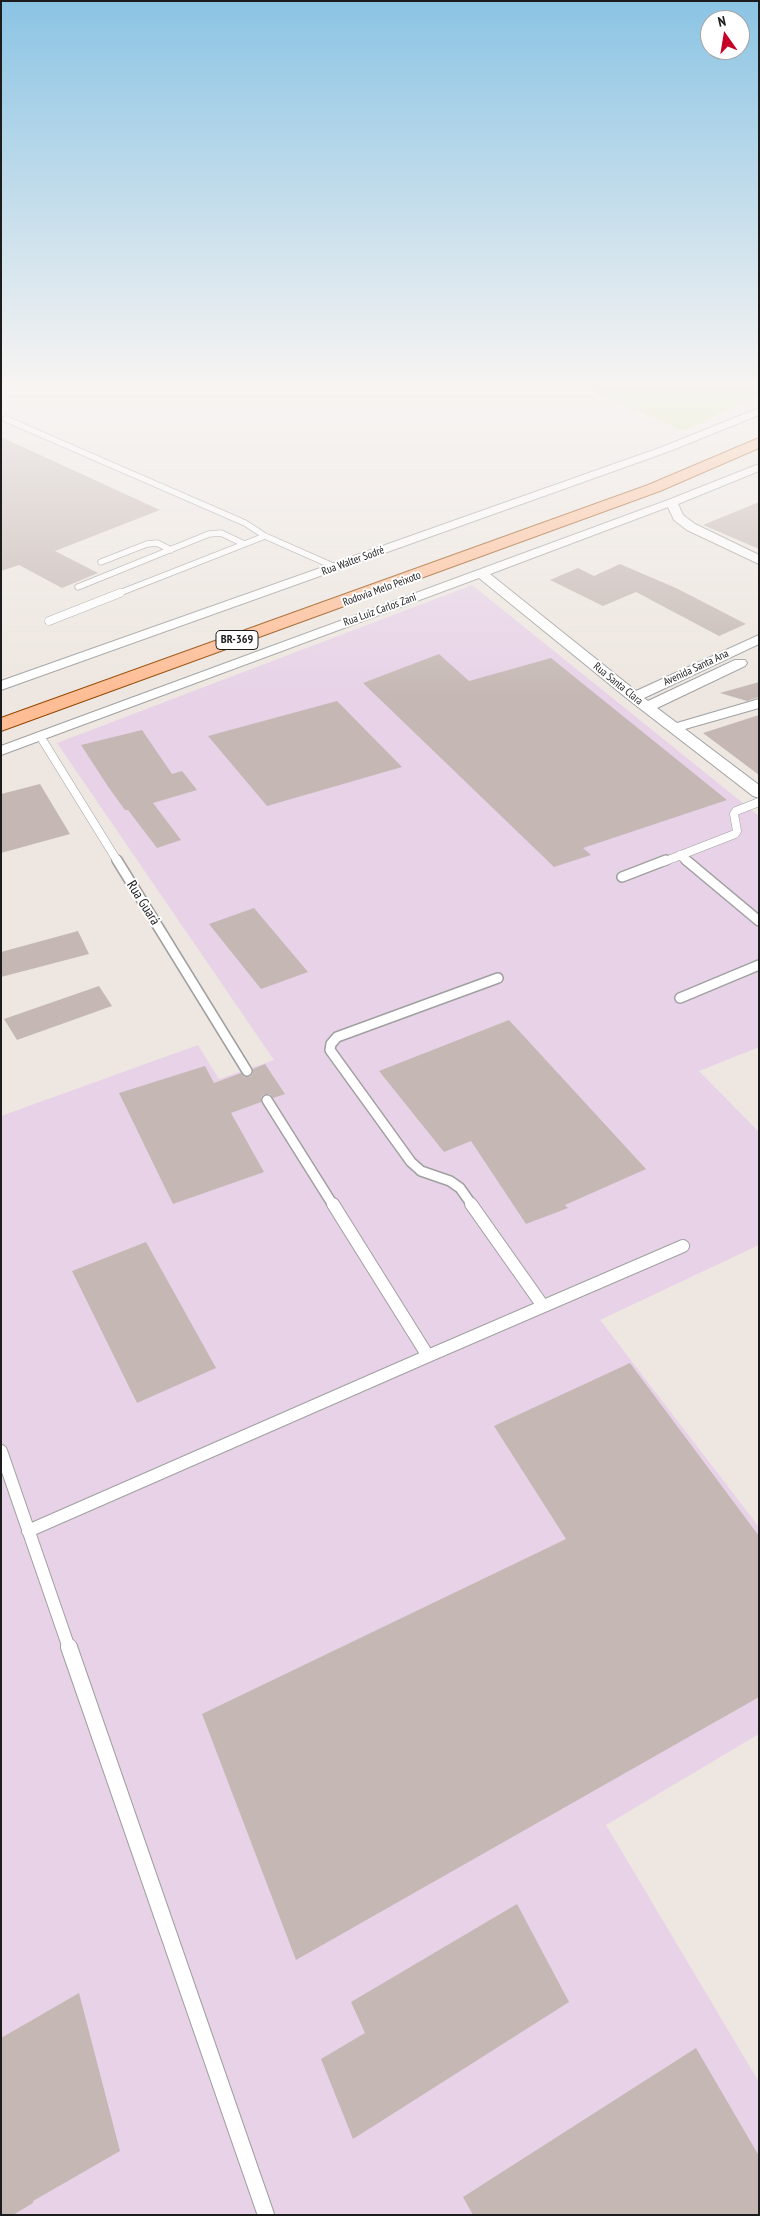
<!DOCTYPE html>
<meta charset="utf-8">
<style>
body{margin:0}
#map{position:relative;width:760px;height:2216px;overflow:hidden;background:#eee7e1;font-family:"PT Sans Narrow",sans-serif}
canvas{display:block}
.frame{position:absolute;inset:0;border:2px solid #1c1c1c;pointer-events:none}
.north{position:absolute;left:700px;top:10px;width:50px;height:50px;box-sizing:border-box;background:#fff;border:1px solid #a4a4a4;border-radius:50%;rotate:347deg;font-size:14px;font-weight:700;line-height:20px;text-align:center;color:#1c1c1c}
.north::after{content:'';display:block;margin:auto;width:18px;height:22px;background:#c70026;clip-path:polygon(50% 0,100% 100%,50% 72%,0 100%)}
</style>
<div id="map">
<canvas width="760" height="2216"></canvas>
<div class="frame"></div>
<div class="north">N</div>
</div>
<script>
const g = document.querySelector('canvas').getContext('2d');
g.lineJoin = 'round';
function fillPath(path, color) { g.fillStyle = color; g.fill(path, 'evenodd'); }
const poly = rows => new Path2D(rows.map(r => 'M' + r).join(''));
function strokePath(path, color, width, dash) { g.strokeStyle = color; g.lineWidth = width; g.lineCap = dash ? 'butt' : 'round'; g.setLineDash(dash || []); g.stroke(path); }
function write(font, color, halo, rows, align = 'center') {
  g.font = font + ' "PT Sans Narrow",sans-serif'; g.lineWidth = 4; g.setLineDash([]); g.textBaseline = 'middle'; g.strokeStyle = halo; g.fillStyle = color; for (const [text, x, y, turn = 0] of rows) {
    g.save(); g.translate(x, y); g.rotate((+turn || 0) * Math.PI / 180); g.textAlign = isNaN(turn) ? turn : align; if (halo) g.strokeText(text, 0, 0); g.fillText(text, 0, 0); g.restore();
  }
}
fillPath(poly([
 [472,585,759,816,759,1047,699,1071,759,1132,759,1245,600,1320,759,1527,759,1734,606,1825,759,2082,759,2215,1,2215,1,1116,198,1045,219,1079,274,1060,57,743]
]), '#e7d2e7');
fillPath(poly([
 [581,386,759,386,759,395,683,431]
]), '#d4eaa4');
fillPath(poly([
 [1,437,160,510,55,551,98,573,62,588,19,565,1,571],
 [759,502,759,549,703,525],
 [620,564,676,588,746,624,719,636,636,592,603,606,550,580,578,568,594,576],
 [439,654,469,681,551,658,727,800,583,848,591,855,554,867,363,683],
 [759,682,759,697,747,701,720,693],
 [337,701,402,767,267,806,208,736],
 [759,715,759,775,703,733],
 [142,730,172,774,182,771,197,790,153,803,181,840,157,848,128,810,125,810,109,788,81,745],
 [40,784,70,834,1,853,1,794],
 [254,908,308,972,261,989,209,924],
 [78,931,89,954,1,977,1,952],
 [99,986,112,1006,17,1040,4,1019],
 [509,1020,646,1169,565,1205,568,1208,526,1224,471,1141,444,1152,379,1071],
 [265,1064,285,1094,273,1098,270,1094,264,1094,261,1097,261,1102,231,1113,264,1172,173,1204,119,1093,205,1066,214,1083,241,1073,244,1077,250,1077,253,1074,253,1069],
 [146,1242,216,1368,137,1403,72,1271],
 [630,1363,759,1536,759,1697,296,1960,202,1714,566,1539,494,1426],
 [517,1904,569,2002,353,2139,321,2059,365,2033,351,2002],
 [79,1993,120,2151,33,2201,33,2203,13,2215,1,2215,1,2038],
 [696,2048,759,2156,759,2215,473,2215,463,2197]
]), '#c5b8b4');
const laneFar4 = poly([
 [6,419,245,523,265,536,335,567],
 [101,562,147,544,157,543,171,550],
 [78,587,209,534,221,533,244,544],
 [117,594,265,536]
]);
const laneFar3 = poly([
 [49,621,120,593],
 [40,736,118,862],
 [680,855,688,862],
 [663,862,735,834,737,831,734,814,736,811,759,802]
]);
const laneFar2 = poly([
 [117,860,247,1071],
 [686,860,759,921],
 [622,877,666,860],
 [680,998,759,965],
 [267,1100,333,1205],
 [472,1205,460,1188,450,1181,421,1171,411,1162,330,1050,331,1044,337,1037,498,978]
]);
const laneFar1 = poly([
 [471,1204,543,1306],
 [428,1356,683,1246],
 [1,1451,69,1648],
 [28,1531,428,1356,333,1204]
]);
const lane = poly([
 [69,1647,266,2215]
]);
const street = poly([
 [759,408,759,415,670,451,1,690,1,681,662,447,759,408],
 [759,464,759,471,678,504,683,515,695,524,759,555,759,564,687,530,674,520,668,507,490,574,636,691,759,635,759,644,644,698,648,701,735,660,745,660,747,663,745,666,657,708,677,723,759,699,759,708,685,729,759,785,759,798,753,796,629,700,479,578,1,755,1,746,668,500,759,464]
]);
const primary = poly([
 [759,438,759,448,660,491,1,731,1,718,648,485,759,438]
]);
strokePath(laneFar4, '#a0a0a0', 7);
strokePath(laneFar3, '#a0a0a0', 9);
strokePath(laneFar2, '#a0a0a0', 12);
strokePath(laneFar1, '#a0a0a0', 14);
strokePath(lane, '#a0a0a0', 18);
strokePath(street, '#a0a0a0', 2);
strokePath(primary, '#934700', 2);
strokePath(laneFar4, '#fff', 5.5);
strokePath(laneFar3, '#fff', 8);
strokePath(laneFar2, '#fff', 9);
strokePath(laneFar1, '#fff', 12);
strokePath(lane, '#fff', 16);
fillPath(street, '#fff');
fillPath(primary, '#febd95');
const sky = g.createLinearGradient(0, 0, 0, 696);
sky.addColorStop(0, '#8bc4e4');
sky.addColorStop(0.55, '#f7f4f2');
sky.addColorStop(1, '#f7f4f200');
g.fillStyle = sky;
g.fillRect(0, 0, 760, 696);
write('11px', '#1c1c1c', '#fff', [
 ["Rua Walter Sodré",353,561,-20],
 ["Rodovia Melo Peixoto",382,589,-20],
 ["Rua Luiz Carlos Zani",380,610,-20],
 ["Avenida Santa Ana",696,668,-25],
 ["Rua Santa Clara",618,684,39]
]);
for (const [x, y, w] of [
 [237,640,42]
]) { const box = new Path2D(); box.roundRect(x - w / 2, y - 9.5, w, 19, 4); g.fillStyle = '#fff'; g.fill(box); strokePath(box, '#1c1c1c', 1); }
write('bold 12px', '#1c1c1c', null, [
 ["BR-369",237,640]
]);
write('14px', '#1c1c1c', '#fff', [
 ["Rua Guará",143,903,58]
]);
</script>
